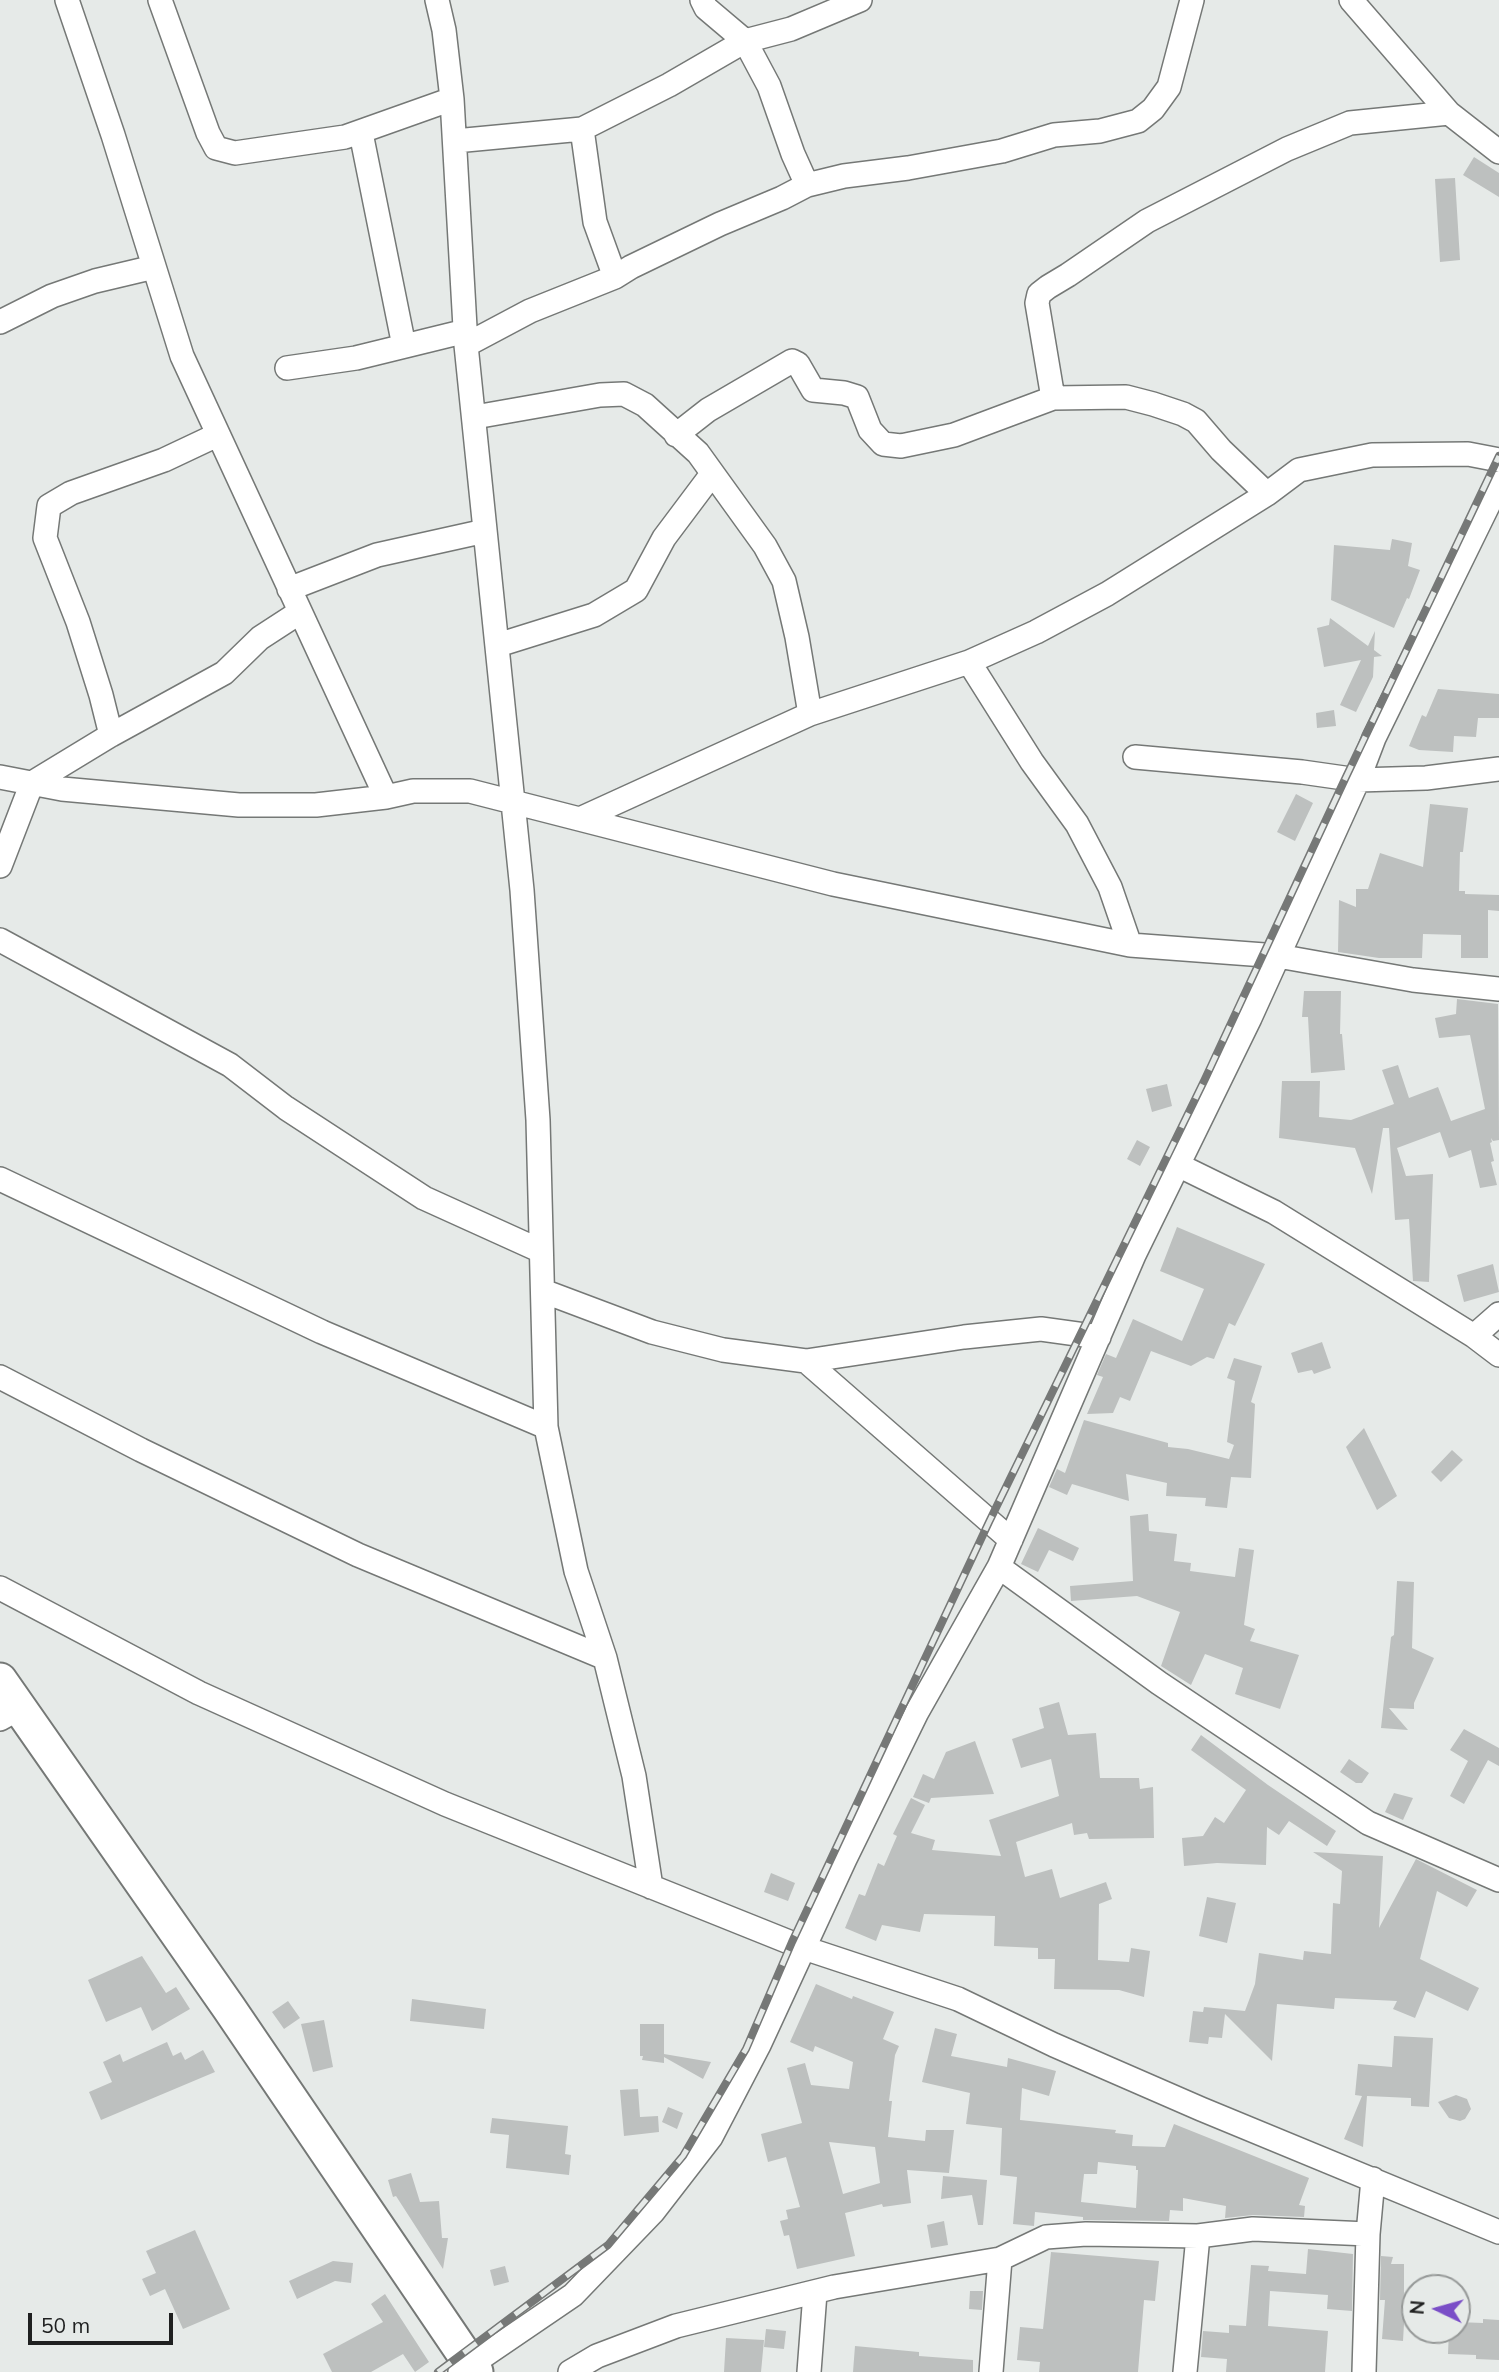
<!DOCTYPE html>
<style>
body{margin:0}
#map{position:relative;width:1499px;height:2372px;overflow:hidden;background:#e6eae8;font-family:Mulish,sans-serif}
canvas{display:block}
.north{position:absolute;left:1401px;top:2274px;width:70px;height:70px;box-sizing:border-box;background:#e6eae8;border:2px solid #969998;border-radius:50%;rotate:275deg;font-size:19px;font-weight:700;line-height:28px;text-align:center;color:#1f2020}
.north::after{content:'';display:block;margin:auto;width:24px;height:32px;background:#7a4ec7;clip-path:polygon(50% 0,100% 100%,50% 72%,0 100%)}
.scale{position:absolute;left:28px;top:2313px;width:145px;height:32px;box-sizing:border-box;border:4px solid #1f2020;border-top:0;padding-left:9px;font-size:21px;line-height:24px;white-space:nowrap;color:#1f2020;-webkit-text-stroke:5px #e6eae8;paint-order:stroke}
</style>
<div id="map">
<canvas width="1499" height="2372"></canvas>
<div class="north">N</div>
<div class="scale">50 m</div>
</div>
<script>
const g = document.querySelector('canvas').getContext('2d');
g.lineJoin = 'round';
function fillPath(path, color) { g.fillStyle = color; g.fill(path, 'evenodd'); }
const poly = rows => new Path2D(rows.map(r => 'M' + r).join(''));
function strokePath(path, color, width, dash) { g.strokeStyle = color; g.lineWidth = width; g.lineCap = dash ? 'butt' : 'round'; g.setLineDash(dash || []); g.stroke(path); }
fillPath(poly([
 [1474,157,1499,173,1499,197,1463,175],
 [1455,178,1460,260,1440,262,1435,179],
 [1392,539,1412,543,1408,566,1420,570,1409,599,1407,598,1394,628,1331,600,1334,545,1390,550],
 [1330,618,1368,646,1375,631,1374,650,1382,656,1374,657,1373,677,1356,712,1340,705,1361,660,1324,667,1317,628,1329,625],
 [1438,689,1499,694,1499,718,1478,718,1476,737,1454,736,1453,752,1419,750,1409,746,1422,715,1426,717],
 [1334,710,1336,726,1317,728,1316,713],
 [1296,794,1313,803,1295,841,1277,832],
 [1430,804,1468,808,1463,852,1460,852,1459,891,1465,891,1465,894,1499,895,1499,911,1488,910,1488,958,1461,958,1461,935,1423,934,1422,958,1379,958,1338,952,1339,900,1356,907,1356,889,1368,889,1380,853,1423,867],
 [1304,991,1341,991,1340,1034,1342,1034,1345,1070,1311,1073,1308,1017,1302,1017],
 [1457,999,1498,1004,1499,1140,1493,1141,1491,1138,1492,1142,1490,1143,1494,1161,1491,1162,1497,1185,1480,1188,1471,1150,1449,1158,1440,1132,1397,1148,1406,1176,1433,1174,1429,1282,1413,1281,1409,1219,1395,1220,1389,1128,1383,1128,1372,1194,1355,1148,1279,1138,1282,1081,1320,1081,1319,1117,1351,1120,1394,1104,1382,1070,1398,1065,1409,1098,1438,1087,1451,1121,1485,1109,1470,1035,1439,1038,1435,1018,1456,1014],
 [1167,1084,1172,1106,1152,1112,1146,1089],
 [1137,1140,1150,1147,1140,1166,1127,1159],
 [1177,1227,1265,1264,1235,1326,1229,1323,1214,1359,1207,1357,1191,1366,1151,1351,1130,1401,1120,1397,1113,1413,1087,1414,1103,1377,1097,1375,1106,1354,1116,1358,1133,1319,1182,1341,1204,1289,1160,1271],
 [1493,1264,1499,1292,1464,1302,1457,1275],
 [1322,1342,1331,1368,1314,1374,1312,1370,1298,1373,1291,1353],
 [1234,1358,1262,1366,1251,1402,1255,1404,1251,1478,1231,1477,1227,1508,1205,1506,1206,1498,1166,1496,1167,1483,1126,1474,1129,1501,1072,1484,1067,1495,1049,1487,1057,1469,1065,1473,1084,1420,1168,1443,1168,1447,1188,1449,1229,1459,1234,1445,1227,1442,1235,1381,1227,1378],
 [1364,1428,1397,1496,1377,1510,1346,1447],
 [1452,1450,1463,1460,1441,1482,1431,1472],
 [1148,1514,1149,1531,1177,1534,1174,1561,1191,1563,1190,1571,1235,1577,1239,1548,1254,1550,1244,1625,1255,1629,1250,1641,1299,1655,1280,1709,1235,1694,1243,1668,1205,1654,1191,1685,1161,1666,1180,1612,1137,1596,1071,1601,1070,1586,1133,1581,1130,1516],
 [1038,1528,1079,1548,1073,1561,1049,1550,1038,1572,1021,1564],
 [1397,1581,1414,1582,1412,1648,1434,1658,1414,1703,1414,1709,1389,1708,1408,1730,1381,1728,1391,1637,1394,1635],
 [1059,1702,1068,1735,1096,1733,1100,1778,1139,1778,1140,1789,1153,1787,1154,1838,1089,1839,1087,1833,1074,1835,1072,1823,1016,1842,1025,1877,1052,1869,1060,1898,1106,1882,1112,1899,1099,1904,1098,1960,1129,1962,1131,1948,1150,1951,1144,1997,1119,1990,1054,1989,1055,1959,1038,1959,1038,1948,994,1946,995,1916,924,1914,920,1932,882,1925,876,1941,845,1928,859,1894,865,1896,878,1863,884,1866,897,1836,893,1834,911,1798,925,1805,911,1833,935,1840,932,1850,1001,1856,989,1820,1059,1796,1051,1759,1021,1768,1012,1739,1044,1728,1039,1708],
 [1464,1729,1499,1748,1499,1766,1488,1760,1464,1804,1450,1796,1468,1761,1450,1750],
 [1201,1735,1268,1785,1336,1831,1327,1846,1289,1821,1279,1835,1267,1827,1266,1865,1217,1863,1184,1866,1182,1838,1203,1836,1215,1817,1224,1823,1246,1790,1191,1750],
 [975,1741,994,1794,931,1798,929,1803,913,1797,923,1774,934,1779,946,1752],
 [1349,1759,1369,1773,1362,1783,1356,1783,1340,1772],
 [1394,1793,1413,1798,1403,1820,1385,1812],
 [1313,1852,1383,1856,1379,1928,1416,1859,1477,1890,1467,1907,1437,1891,1420,1959,1479,1988,1468,2011,1426,1991,1415,2018,1393,2009,1397,2001,1335,1998,1334,2009,1277,2004,1272,2061,1225,2014,1222,2038,1209,2037,1208,2044,1189,2042,1193,2011,1203,2012,1204,2007,1245,2011,1255,1984,1259,1953,1303,1960,1304,1951,1331,1954,1333,1903,1340,1904,1342,1871],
 [771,1873,795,1883,788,1901,764,1892],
 [1207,1897,1236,1903,1227,1943,1199,1936],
 [142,1956,166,1993,176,1987,190,2009,152,2031,141,2007,106,2022,88,1980],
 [816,1984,852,1999,853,1996,894,2012,883,2039,899,2046,895,2055,889,2101,892,2101,888,2137,925,2141,926,2130,954,2130,949,2173,907,2170,911,2203,883,2207,882,2204,845,2213,855,2256,797,2269,789,2235,784,2236,780,2221,788,2219,786,2210,800,2207,786,2157,768,2162,761,2134,802,2123,787,2068,805,2063,811,2085,849,2089,853,2062,815,2046,813,2052,790,2042],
 [829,2142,875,2147,880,2183,843,2194],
 [412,1999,486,2009,484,2029,410,2021],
 [288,2001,300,2018,284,2029,272,2012],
 [324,2020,333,2067,313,2072,301,2024],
 [640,2024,664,2024,664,2054,711,2062,703,2079,664,2057,664,2063,642,2060,643,2056,640,2056],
 [935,2028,957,2034,951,2056,1007,2067,1008,2058,1056,2071,1049,2096,1022,2088,1020,2120,1116,2130,1115,2133,1133,2135,1132,2146,1165,2147,1174,2124,1309,2178,1299,2205,1305,2206,1304,2217,1253,2215,1225,2218,1226,2206,1183,2198,1183,2211,1170,2210,1169,2221,1083,2220,1083,2217,1035,2212,1034,2226,1013,2224,1017,2177,1000,2175,1002,2128,966,2124,970,2093,922,2082],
 [1098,2162,1136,2166,1136,2170,1138,2170,1136,2208,1081,2202,1084,2174,1097,2174],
 [1394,2036,1433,2038,1429,2107,1411,2106,1411,2098,1367,2096,1363,2147,1344,2139,1362,2096,1355,2095,1358,2064,1392,2067],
 [167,2042,173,2056,181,2052,185,2060,203,2050,215,2072,101,2120,89,2092,112,2082,103,2062,120,2054,123,2062],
 [638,2089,640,2117,658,2116,659,2132,624,2136,620,2090],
 [1456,2095,1467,2099,1471,2109,1465,2119,1460,2121,1449,2118,1438,2102],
 [668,2107,683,2113,677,2129,662,2122],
 [492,2118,568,2126,565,2154,571,2155,569,2175,506,2168,509,2135,490,2133],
 [411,2173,420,2202,439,2201,442,2238,448,2238,443,2269,396,2196,393,2197,388,2180],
 [943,2176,987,2180,983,2225,978,2225,972,2195,941,2199],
 [944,2221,948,2245,931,2248,927,2225],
 [195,2230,230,2309,183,2329,165,2289,150,2296,142,2279,156,2273,146,2251],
 [1308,2249,1353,2254,1352,2311,1327,2309,1328,2295,1270,2291,1268,2326,1328,2331,1325,2372,1226,2372,1227,2359,1201,2357,1203,2331,1229,2333,1229,2325,1246,2326,1251,2265,1269,2266,1268,2271,1306,2274],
 [1051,2252,1159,2261,1155,2301,1144,2300,1138,2372,1039,2372,1040,2362,1017,2360,1020,2327,1043,2329],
 [1381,2256,1393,2257,1391,2264,1404,2264,1404,2307,1405,2307,1403,2341,1382,2339,1385,2300,1380,2300],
 [333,2261,353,2263,351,2283,335,2281,297,2299,289,2281],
 [505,2266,509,2282,494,2286,490,2270],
 [970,2291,983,2291,982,2310,969,2309],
 [385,2294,429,2362,415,2372,403,2354,371,2372,332,2372,323,2354,383,2322,371,2304],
 [1483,2319,1499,2320,1499,2360,1476,2359,1476,2355,1448,2354,1449,2330,1457,2330,1457,2322,1483,2323],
 [766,2329,786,2331,784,2349,764,2347],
 [726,2338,764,2340,761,2372,724,2372],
 [855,2346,919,2352,919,2356,973,2360,973,2372,853,2372]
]), '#bdc0bf');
const street = poly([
 [67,0,113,135,182,356,386,797],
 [160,0,208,133,216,148,235,153,345,137,452,99],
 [437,0,444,30,452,99,466,345,522,890,538,1120,546,1427,576,1571,605,1658,634,1776,651,1887],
 [702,0,706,8,745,41,769,86,793,154,807,185],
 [1351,0,1449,113,1499,152],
 [582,129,595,222,615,277],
 [361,133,404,346],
 [455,141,582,129,669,85,745,41,791,29,860,0],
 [0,322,52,296,95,281,154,267],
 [466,345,530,311,615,277,631,267,720,224,782,198,807,185,844,176,908,168,1002,151,1054,135,1100,131,1138,121,1153,109,1169,87,1192,0],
 [287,368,356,358,466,331],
 [1053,398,1037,303,1039,294,1048,287,1068,275,1147,221,1287,149,1350,123,1449,113],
 [475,417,600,395,624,394,645,405,698,453,765,546,784,581,797,637,810,714],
 [676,435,708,410,792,361,798,364,813,390,844,393,857,397,870,430,883,444,901,446,954,435,1053,398,1126,397,1153,404,1183,414,1196,421,1221,450,1267,494],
 [289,589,377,555,485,531],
 [498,645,594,615,636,590,664,538,712,474],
 [969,662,1032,762,1077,824,1110,887,1130,945],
 [111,735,101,695,78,622,45,538,49,506,71,493,164,460,217,435],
 [1135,757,1302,772,1358,780,1426,778,1499,769],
 [0,777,62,789,239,805,316,805,386,797,413,791,470,791,833,884,1130,945,1278,956,1413,980,1499,989],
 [582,818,810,714,969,662,1036,632,1107,594,1267,494,1299,470,1372,455,1468,454,1499,460],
 [0,866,32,783,111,735,224,673,260,638,300,612],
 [0,940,230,1065,286,1108,424,1198,541,1251],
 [1178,1165,1274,1212,1474,1336,1499,1314],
 [0,1179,322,1332,546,1427],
 [543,1291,652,1332,723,1350,806,1361,964,1337,1041,1329,1099,1337],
 [1474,1336,1499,1355],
 [806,1361,1011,1540],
 [0,1377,141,1450,358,1555,605,1658],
 [999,1567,1159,1683,1368,1823,1499,1880],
 [0,1588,199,1693,445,1804,804,1948,958,1999,1054,2045,1201,2109,1499,2232],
 [0,1719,20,1708],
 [460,2372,573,2295,653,2212,711,2137,759,2045,845,1859,917,1712,999,1567,1134,1255,1250,1018,1358,780,1374,738,1499,483],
 [570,2372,597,2356,676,2326,834,2287,1000,2259,1046,2237,1086,2234,1198,2236,1253,2229,1368,2234],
 [809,2372,815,2293],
 [991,2372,1000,2259],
 [1185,2372,1198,2236],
 [1364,2372,1368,2234,1373,2179]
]);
const secondary = poly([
 [0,1680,229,2008,476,2372]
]);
strokePath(street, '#757876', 26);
strokePath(secondary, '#757876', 37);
strokePath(street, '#fff', 23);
strokePath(secondary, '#fff', 33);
const rail = poly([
 [438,2372,608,2245,683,2156,746,2049,792,1942,989,1522,1205,1079,1345,779,1499,456]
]);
strokePath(rail, '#767877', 8);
strokePath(rail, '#e6eae8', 5, [16]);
</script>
